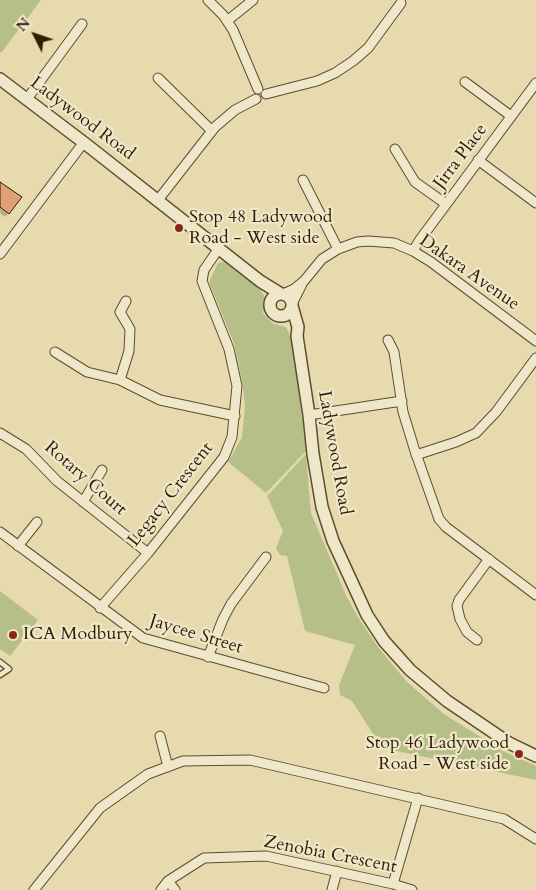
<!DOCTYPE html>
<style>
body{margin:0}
#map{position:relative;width:536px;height:890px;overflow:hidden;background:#e6daae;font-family:Cardo,serif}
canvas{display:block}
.north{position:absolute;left:10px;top:10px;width:50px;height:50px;-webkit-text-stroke:4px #efe7ca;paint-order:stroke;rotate:311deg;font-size:14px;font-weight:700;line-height:20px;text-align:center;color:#301d03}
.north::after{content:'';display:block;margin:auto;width:18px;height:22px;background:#301d03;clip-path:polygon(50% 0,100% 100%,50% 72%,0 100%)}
</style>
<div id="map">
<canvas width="536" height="890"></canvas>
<div class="north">N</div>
</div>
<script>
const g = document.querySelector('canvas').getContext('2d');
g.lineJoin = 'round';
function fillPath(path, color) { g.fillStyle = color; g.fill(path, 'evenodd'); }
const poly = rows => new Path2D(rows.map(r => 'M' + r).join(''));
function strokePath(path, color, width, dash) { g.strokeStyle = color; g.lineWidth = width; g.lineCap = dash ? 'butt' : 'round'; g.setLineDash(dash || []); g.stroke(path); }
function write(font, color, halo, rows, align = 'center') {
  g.font = font + ' Cardo,serif'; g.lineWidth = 4.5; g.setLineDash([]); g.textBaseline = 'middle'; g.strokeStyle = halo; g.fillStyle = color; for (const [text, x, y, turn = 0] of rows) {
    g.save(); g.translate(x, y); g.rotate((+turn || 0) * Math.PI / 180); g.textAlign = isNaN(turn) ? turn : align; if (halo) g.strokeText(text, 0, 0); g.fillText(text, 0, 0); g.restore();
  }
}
fillPath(poly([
 [0,0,41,0,1,53,0,52],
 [225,261,258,286,266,299,263,313,272,323,286,327,293,342,306,451,266,493,228,462,242,437,245,406,242,380,234,343,209,282,218,263],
 [306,454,311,513,346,595,359,619,378,647,407,682,444,714,503,751,536,766,536,780,382,748,352,701,340,695,339,685,355,645,305,631,287,556,280,555,276,548,283,531,267,496],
 [0,591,38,620,10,656,0,649]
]), '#b7bf89');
fillPath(poly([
 [0,185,21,198,5,217,0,213]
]), '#0003');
const building = poly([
 [0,182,22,197,9,214,0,207,0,182]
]);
fillPath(building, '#e0a073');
strokePath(building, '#301d03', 1);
const service = poly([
 [0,662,9,669,0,675]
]);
const minor = poly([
 [208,0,223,15,233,30,258,89],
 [227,21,253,0],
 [158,78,212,131],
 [465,82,511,116],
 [266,94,317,81,335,73,353,61,368,48,401,3],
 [27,99,82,24],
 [395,149,415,182,446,204],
 [478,160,536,203],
 [303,180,338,249],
 [158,200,215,127,235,110,256,99],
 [413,251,419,241,536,83],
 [0,254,84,142],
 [283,294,294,289,304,281,322,259,338,249,357,242,368,241,394,243,413,251,431,262,536,341],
 [292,304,302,284],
 [388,340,394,352,403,412,415,451,439,519,446,527,536,595],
 [55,352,87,372,120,380,160,400,235,416],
 [120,380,129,351,130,329,120,312,126,301],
 [309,415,402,401],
 [0,433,26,449,57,481,148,553],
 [416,455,456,442,476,433,496,412,536,358],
 [83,502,102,470],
 [0,532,143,638,324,688],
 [18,546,37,522],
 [100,608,148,553,224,457,232,437,237,386,229,349,202,281,204,270,219,248],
 [477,640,467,632,460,619,457,606,459,600,489,559],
 [208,657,223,619,231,604,266,557],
 [160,736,168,767],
 [168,881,175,890],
 [393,884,418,798],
 [34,890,100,808,148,774,183,761,250,760,504,819,536,839],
 [161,890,168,881,204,858,266,856,393,884,412,890],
 [332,890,337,871]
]);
const tertiary = poly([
 [0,79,87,145,260,281,281,294],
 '270 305a11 11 0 1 1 22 0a11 11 0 1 1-22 0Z',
 [292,306,298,327,297,336,309,415,313,454,322,507,333,541,367,615,384,641,410,670,447,701,509,743,536,756]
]);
strokePath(service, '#5e4c2e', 7);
strokePath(minor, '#5e4c2e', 11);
strokePath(tertiary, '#5e4c2e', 14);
strokePath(service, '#efe7ca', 4.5);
strokePath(minor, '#efe7ca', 9);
strokePath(tertiary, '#efe7ca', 11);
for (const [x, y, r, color] of [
 [179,228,5,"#8f2418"],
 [13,635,5,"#8f2418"],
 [519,754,5,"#8f2418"]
]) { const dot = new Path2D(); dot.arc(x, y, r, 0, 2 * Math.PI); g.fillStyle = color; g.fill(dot); strokePath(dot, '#efe7ca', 2); }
write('18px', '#301d03', '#efe7ca', [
 ["Ladywood Road",82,119,37],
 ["Jirra Place",461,157,-53],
 ["Dakara Avenue",469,273,35],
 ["Ladywood Road",334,453,80],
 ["Rotary Court",85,479,41],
 ["Legacy Crescent",171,495,-52],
 ["Jaycee Street",196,635,17],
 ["Zenobia Crescent",330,855,11]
]);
write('18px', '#301d03', '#efe7ca', [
 ["Stop 48 Ladywood",189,218],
 ["Road - West side",189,239],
 ["ICA Modbury",23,635],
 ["Stop 46 Ladywood",509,744,"right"],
 ["Road - West side",509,765,"right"]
], 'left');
</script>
